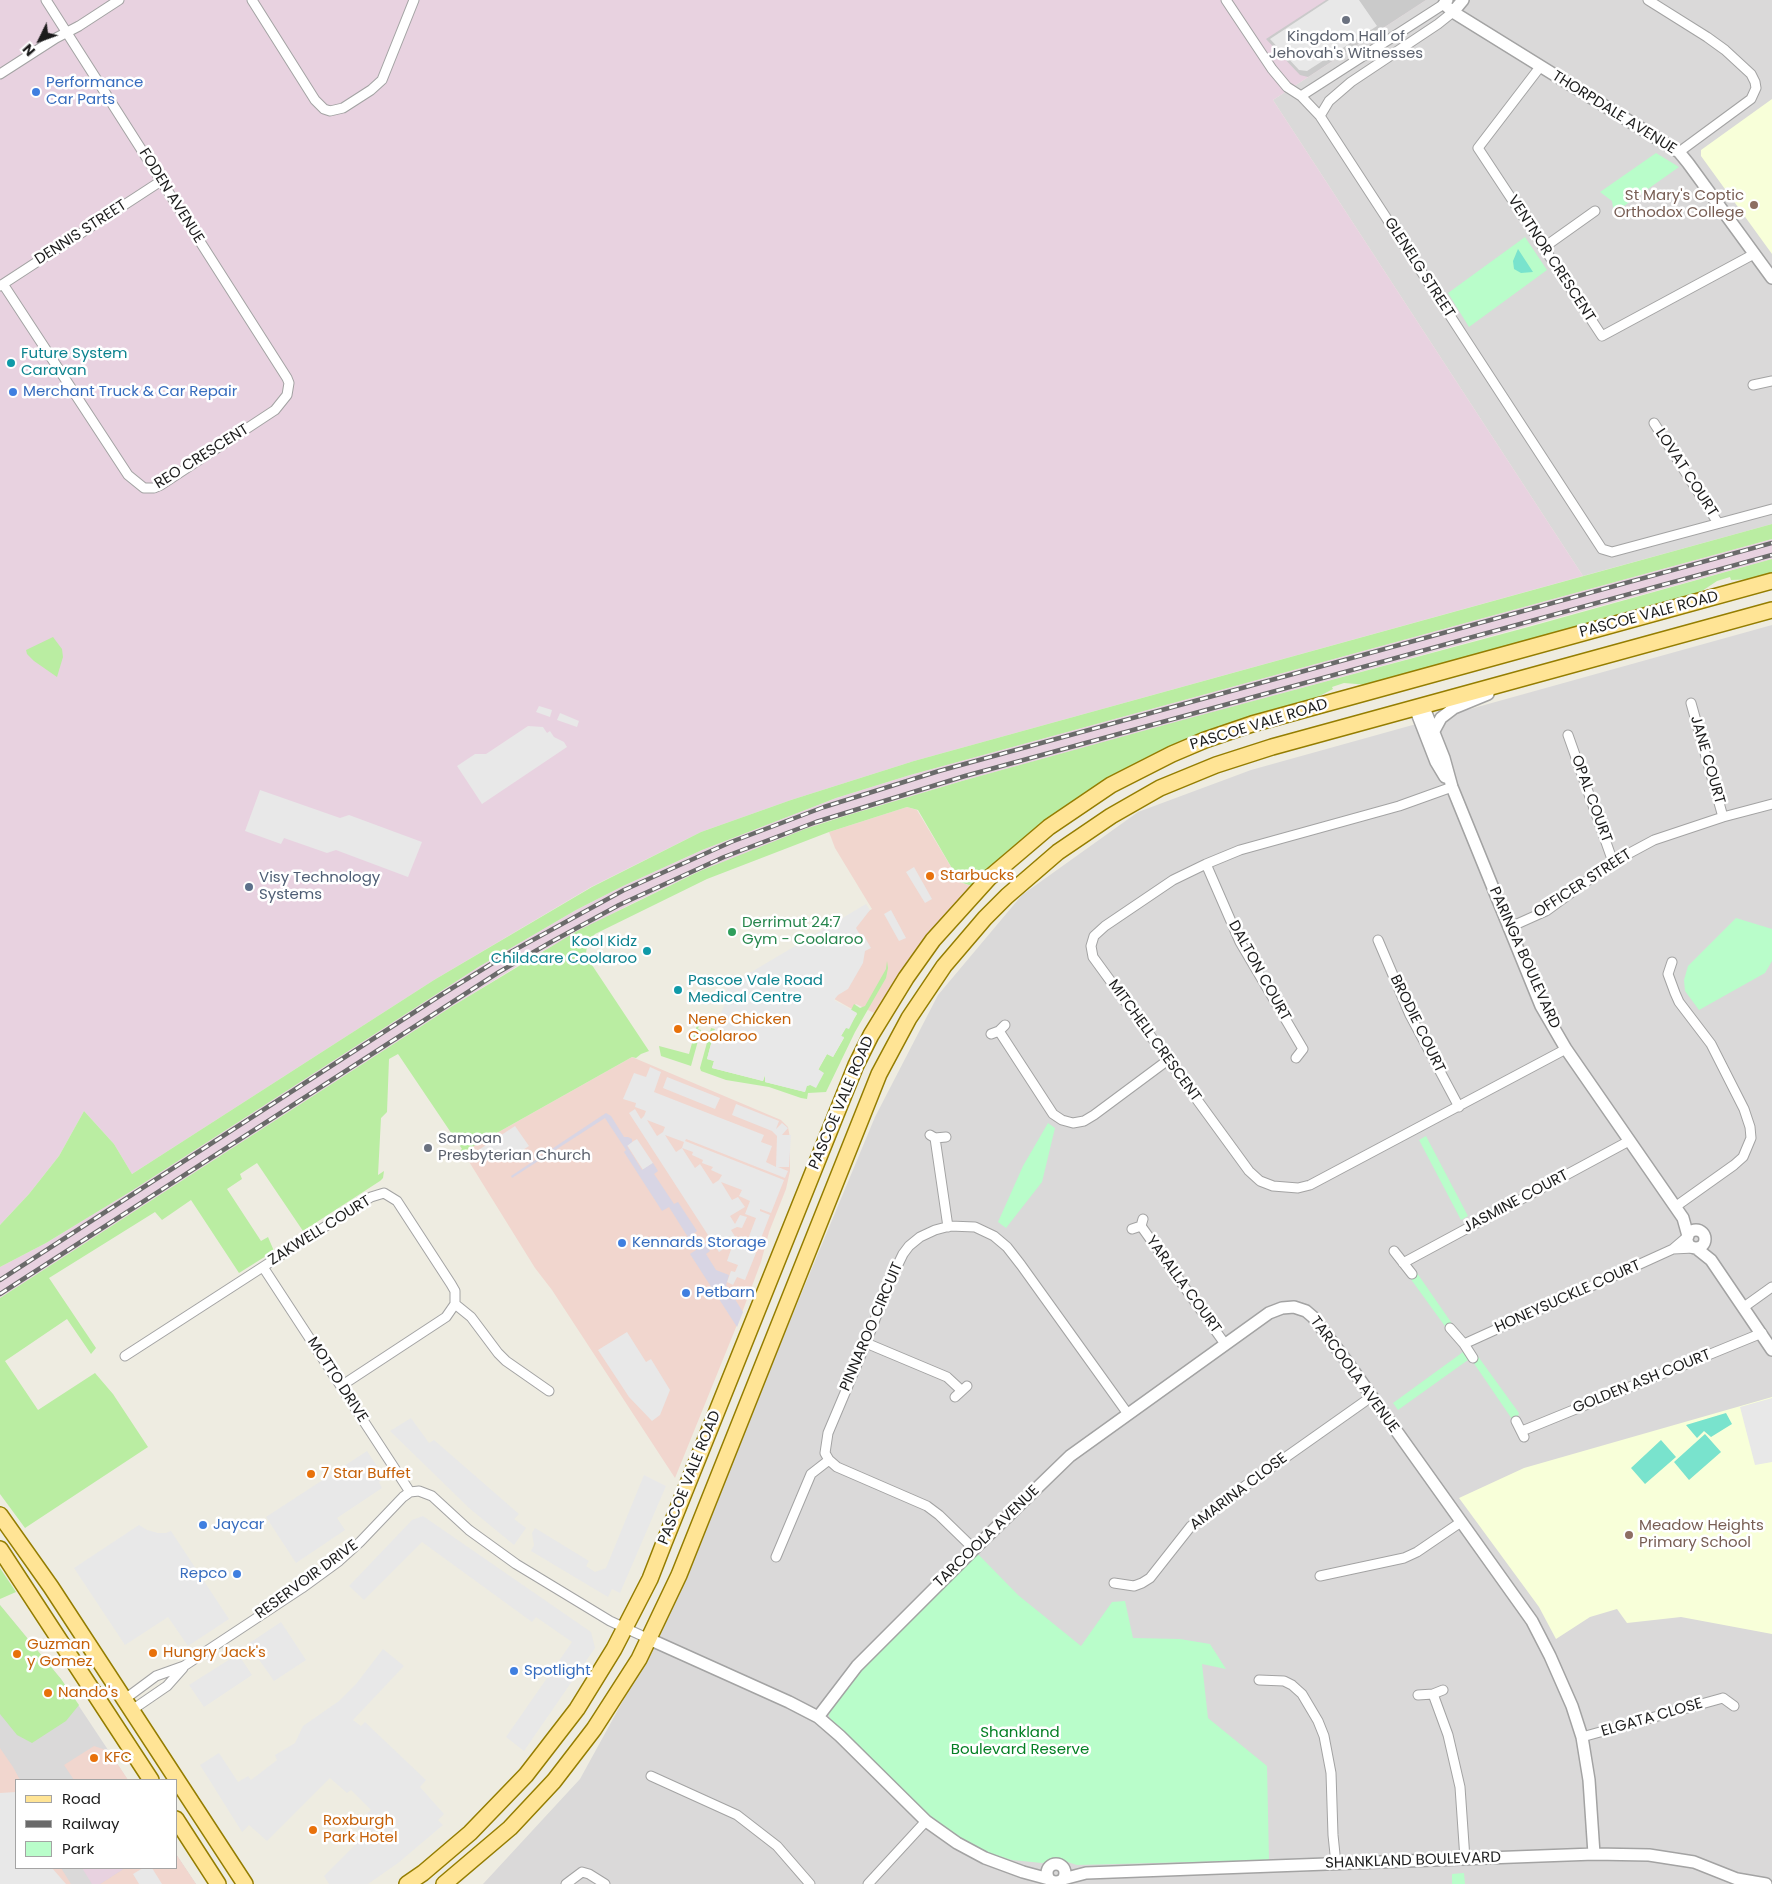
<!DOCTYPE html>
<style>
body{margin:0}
#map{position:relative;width:1772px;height:1884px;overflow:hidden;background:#eeece1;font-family:Poppins,sans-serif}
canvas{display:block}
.legend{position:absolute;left:15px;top:1779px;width:162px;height:90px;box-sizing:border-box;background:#fff;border:1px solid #a4a4a4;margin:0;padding:6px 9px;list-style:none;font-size:15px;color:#1c1c1c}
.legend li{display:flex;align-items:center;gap:10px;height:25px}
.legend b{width:25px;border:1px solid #a4a4a4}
.north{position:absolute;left:15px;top:15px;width:50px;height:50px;-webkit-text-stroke:4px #fff;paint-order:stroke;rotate:228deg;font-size:14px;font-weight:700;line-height:20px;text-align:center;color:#1c1c1c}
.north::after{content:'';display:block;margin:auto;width:18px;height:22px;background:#1c1c1c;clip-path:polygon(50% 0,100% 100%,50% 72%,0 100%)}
</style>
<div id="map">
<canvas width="1772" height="1884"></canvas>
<ul class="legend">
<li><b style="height:6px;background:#ffe495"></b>Road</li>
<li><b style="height:6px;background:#6a6a6a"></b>Railway</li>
<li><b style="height:14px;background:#b9fdca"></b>Park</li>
</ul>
<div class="north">N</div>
</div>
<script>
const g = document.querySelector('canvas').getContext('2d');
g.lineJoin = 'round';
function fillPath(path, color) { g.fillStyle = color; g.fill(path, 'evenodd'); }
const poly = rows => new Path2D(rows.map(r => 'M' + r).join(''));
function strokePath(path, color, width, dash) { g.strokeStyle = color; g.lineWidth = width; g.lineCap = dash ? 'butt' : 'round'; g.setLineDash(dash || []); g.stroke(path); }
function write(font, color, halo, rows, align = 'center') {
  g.font = font + ' Poppins,sans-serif'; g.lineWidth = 5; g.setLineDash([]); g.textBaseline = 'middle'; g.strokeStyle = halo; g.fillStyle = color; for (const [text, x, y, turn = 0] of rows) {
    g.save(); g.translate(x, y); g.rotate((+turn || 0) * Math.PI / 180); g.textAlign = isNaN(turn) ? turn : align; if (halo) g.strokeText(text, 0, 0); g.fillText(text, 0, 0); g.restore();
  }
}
fillPath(poly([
 [1426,0,1772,0,1772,524,1583,576,1273,100],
 [1772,625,1772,1884,483,1884,580,1779,659,1635,875,1117,938,995,1022,895,1138,812,1251,770],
 [0,1605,61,1679,128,1780,16,1780,16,1868,176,1868,176,1854,196,1884,0,1884]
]), '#dad9d9');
fillPath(poly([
 [907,807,917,810,960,882,979,889,882,1017,856,1004,852,1009,774,965,872,909,835,848,829,832],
 [632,1057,781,1120,788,1127,790,1138,790,1171,786,1189,769,1232,761,1262,743,1310,675,1478,552,1290,535,1268,463,1152],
 [94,1746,109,1751,128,1780,74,1780,64,1765],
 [0,1748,13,1767,20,1780,16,1780,16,1868,61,1868,71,1884,0,1884],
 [176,1854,196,1884,100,1884,125,1868,176,1868]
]), '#f1d6ce');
fillPath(poly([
 [0,0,1426,0,1273,100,1583,576,914,761,791,800,701,832,591,887,434,980,132,1174,114,1144,84,1111,59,1156,29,1194,0,1225],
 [1772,539,1772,559,962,781,825,822,700,871,629,905,537,954,451,1007,0,1298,0,1267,46,1243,133,1190,480,966,576,910,623,886,702,850,836,798,910,775],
 [82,1868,125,1868,100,1884,92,1884]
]), '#e8d2e0');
fillPath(poly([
 [1772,99,1772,254,1701,156,1701,150],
 [1772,1397,1772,1634,1681,1617,1627,1623,1617,1609,1590,1617,1556,1639,1539,1607,1459,1498,1524,1468]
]), '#f8ffd9');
fillPath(poly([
 [1326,0,1426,0,1308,77,1300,75,1266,39]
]), '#cacaca');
fillPath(poly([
 [1772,524,1772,539,910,775,836,798,702,850,623,886,576,910,480,966,133,1190,46,1243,0,1267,0,1225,29,1194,59,1156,84,1111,114,1144,132,1174,434,980,592,887,701,832,791,800,914,761],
 [1772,559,1772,574,1755,579,1731,580,1730,577,1717,581,1696,595,1369,685,1344,683,1332,687,1333,689,1310,701,1224,725,1181,741,1140,761,1098,784,1059,810,1006,852,972,886,960,882,918,810,907,807,829,832,707,879,595,934,590,940,587,946,586,953,588,959,649,1051,641,1054,636,1058,632,1057,463,1152,458,1152,462,1149,398,1054,389,1059,387,1112,381,1118,378,1175,384,1171,383,1178,380,1181,303,1231,257,1163,240,1174,242,1179,227,1189,261,1241,268,1237,274,1251,239,1273,191,1200,162,1220,155,1212,49,1278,96,1348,91,1354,67,1319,5,1361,38,1410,95,1373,113,1394,148,1447,25,1528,0,1494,0,1298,451,1007,577,931,700,871,805,829,845,816,962,781,1179,721,1532,626],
 [53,637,62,649,63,657,57,677,34,661,27,654,26,650],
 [887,961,888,968,886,978,855,1032,826,1092,808,1093,807,1099,801,1098,769,1087,726,1080,701,1071,700,1068,711,1028,715,1029,707,1059,714,1061,712,1068,763,1081,765,1075,766,1075,765,1082,805,1092,806,1086,810,1085,827,1054,833,1057,844,1038,841,1036,846,1027,848,1028,857,1014,851,1010,854,1004,860,1008,865,1006,886,969],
 [698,1021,700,1022,698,1029,701,1030,691,1066,661,1056,659,1046,689,1054],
 [0,1568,16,1592,0,1599],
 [0,1605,61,1679,79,1705,66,1721,32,1743,17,1735,0,1714]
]), '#baeda2');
fillPath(poly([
 [1656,153,1679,167,1614,213,1612,201,1600,192],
 [1525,237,1547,270,1469,327,1448,293],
 [1736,918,1772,929,1772,961,1765,973,1699,1010,1685,991,1684,980,1688,966],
 [1048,1123,1055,1128,1042,1182,1006,1228,998,1222,1023,1166],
 [1426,1136,1468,1216,1461,1220,1419,1140],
 [1417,1273,1453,1325,1450,1328,1447,1329,1410,1278],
 [1463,1352,1471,1354,1468,1360,1398,1410,1393,1403],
 [1477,1355,1519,1413,1516,1421,1514,1422,1471,1359],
 [977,1553,1018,1595,1081,1646,1112,1602,1125,1601,1133,1638,1180,1639,1210,1644,1226,1669,1202,1664,1208,1718,1267,1766,1269,1860,1077,1865,1058,1859,1042,1863,1012,1860,985,1852,960,1839,938,1823,832,1722,829,1716,829,1709,860,1669],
 [1464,1873,1465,1884,1452,1884,1452,1874]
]), '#b9fdca');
fillPath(poly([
 [1518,249,1533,272,1521,273,1514,269,1513,261],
 [1726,1413,1732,1424,1711,1437,1704,1431,1697,1438,1686,1425],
 [1705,1434,1721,1452,1689,1480,1674,1462],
 [1661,1440,1676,1457,1645,1484,1631,1468]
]), '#79e3cd');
fillPath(poly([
 [1329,0,1359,0,1377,26,1307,71,1299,70,1270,39],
 [539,706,552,710,550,717,536,712],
 [560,713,579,721,577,727,557,720],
 [528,726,543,727,547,733,550,731,554,737,564,742,567,747,482,804,457,766,475,754,486,754],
 [260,790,340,818,349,815,422,842,408,877,336,850,327,853,284,838,281,844,245,831],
 [914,867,932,899,925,903,906,872],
 [866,904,870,910,856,928,860,935,863,934,871,948,865,951,863,963,848,989,838,995,834,1000,857,1013,849,1029,846,1028,841,1036,844,1037,833,1057,827,1054,818,1069,824,1073,816,1088,810,1085,807,1086,805,1092,765,1082,765,1075,763,1081,712,1068,714,1061,707,1059,715,1029,729,993,726,987],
 [891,910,906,938,899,941,884,914],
 [650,1067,661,1072,654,1092,764,1135,761,1142,772,1146,766,1162,776,1167,777,1136,772,1131,732,1115,736,1104,779,1121,776,1129,782,1123,788,1128,782,1135,791,1135,789,1167,778,1167,788,1171,785,1178,686,1139,685,1141,784,1180,771,1213,760,1209,760,1211,770,1215,756,1251,745,1247,756,1218,745,1214,750,1201,739,1196,742,1190,721,1182,732,1200,738,1197,745,1207,730,1216,735,1224,740,1215,747,1217,742,1228,737,1227,731,1230,737,1240,719,1252,629,1113,635,1109,641,1119,644,1116,646,1111,635,1107,636,1103,623,1099,634,1073,646,1077],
 [647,1120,665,1127,663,1132,657,1136],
 [665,1135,684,1142,682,1148,693,1152,692,1155,703,1160,702,1163,713,1167,711,1170,722,1175,719,1180,713,1184,700,1164,695,1168,682,1148,676,1152],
 [667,1077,720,1098,715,1109,663,1088],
 [515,1126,529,1146,505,1162,498,1152,484,1161,477,1151],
 [637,1139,653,1163,643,1170,627,1145],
 [733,1244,756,1253,745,1280,737,1277,733,1285,727,1282,731,1271,735,1272,738,1265,727,1261],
 [627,1332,646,1362,651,1359,670,1390,660,1415,652,1421,629,1397,598,1350],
 [1772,1398,1772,1462,1755,1465,1740,1407],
 [411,1418,429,1443,434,1440,519,1514,514,1519,526,1528,514,1545,469,1508,390,1431],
 [367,1451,385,1478,379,1482,382,1488,337,1518,345,1530,296,1563,266,1517],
 [644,1475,666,1486,620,1593,612,1589,608,1597,531,1551,534,1545,532,1533,535,1528,589,1561,586,1566,595,1572,606,1568],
 [423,1516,591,1632,595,1648,524,1751,506,1737,572,1642,536,1617,532,1622,422,1542,364,1600,349,1586,412,1520],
 [139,1525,147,1530,158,1533,166,1533,171,1531,229,1619,188,1646,168,1617,125,1645,74,1568],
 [281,1622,306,1660,274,1681,248,1644],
 [383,1649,404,1666,353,1720,361,1726,365,1722,426,1780,420,1787,444,1814,438,1820,443,1825,398,1863,368,1884,329,1884,324,1876,358,1842,358,1822,371,1810,351,1790,347,1793,330,1778,267,1841,249,1825,242,1832,200,1765,219,1753,238,1782,248,1776,251,1780,277,1760,275,1755,295,1743,303,1726,339,1701,356,1684],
 [238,1654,252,1675,204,1707,189,1685],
 [16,1792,16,1868,52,1868,66,1884,0,1884,0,1793],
 [143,1868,152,1868,162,1884,139,1884,133,1874]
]), '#e8e8e8');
fillPath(poly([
 [606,1113,611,1116,624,1137,628,1137,632,1139,632,1142,627,1146,642,1170,653,1163,658,1171,654,1174,674,1204,678,1202,697,1231,693,1234,699,1243,703,1241,710,1251,706,1254,716,1270,729,1275,726,1285,743,1312,737,1327,690,1254,696,1250,669,1207,662,1211,624,1152,626,1150,605,1118,512,1178,511,1176]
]), '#d8d5e4');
const minor = poly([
 [252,0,315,100,324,109,330,111,343,108,371,90,382,80,414,0],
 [1226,0,1272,69,1287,87,1301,96,1320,116,1602,549,1612,552,1772,509],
 [1648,0,1707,37,1725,50,1751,74,1755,82,1756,88,1751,99,1679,152],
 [1540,67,1478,148,1602,336,1754,254],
 [0,74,56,38,79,26,119,0],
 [1301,96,1444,4],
 [1320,116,1329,101,1351,82,1438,24,1453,12],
 [1543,248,1595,211],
 [3,284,128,475,144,488,154,488,161,485,275,410,287,395,289,383,287,378,46,0],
 [0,286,161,181],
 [1753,385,1772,381],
 [1654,423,1718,523],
 [1691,703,1723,817],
 [1568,735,1613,862],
 [1452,787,1399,806,1240,850,1206,864,1173,880,1105,926,1094,936,1091,946,1093,957,1249,1171,1260,1181,1273,1186,1298,1188,1310,1185,1566,1049],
 [1206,864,1240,942,1303,1049],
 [1508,928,1546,911,1613,862,1654,840,1723,817,1772,804],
 [1378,940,1410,1015,1459,1107],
 [1672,962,1668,974,1675,993,1679,1002,1711,1044,1744,1109,1750,1127,1751,1138,1743,1157,1734,1165,1675,1207],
 [999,1031,1053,1114,1062,1120,1073,1123,1084,1121,1094,1115,1168,1060],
 [991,1034,999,1031,1005,1025],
 [1296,1058,1303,1049],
 [930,1135,935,1138,946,1137],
 [935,1138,948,1227],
 [1141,1226,1225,1344],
 [1132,1229,1141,1226,1143,1219],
 [1673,1249,1694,1248],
 [1394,1251,1412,1274],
 [1403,1263,1629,1141],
 [263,1267,410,1492],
 [455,1304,471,1317,498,1353,506,1361,549,1391],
 [1744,1307,1772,1287],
 [1450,1328,1464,1344,1473,1358],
 [866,1343,947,1377,961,1390],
 [1464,1344,1673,1249,1687,1237],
 [125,1356,371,1197,384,1193,397,1201,451,1284,455,1291,455,1304,446,1317,341,1386],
 [955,1397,967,1386],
 [1516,1421,1524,1437],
 [1522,1431,1762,1333],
 [974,1549,939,1515,927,1506,837,1467,829,1460,825,1453,828,1433,866,1343,889,1283,903,1254,909,1246,920,1237,935,1230,950,1226,975,1227,994,1236,1007,1247,1021,1265,1128,1414],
 [776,1557,811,1474,829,1460],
 [1320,1576,1404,1558,1417,1552,1461,1522],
 [1114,1583,1134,1586,1142,1583,1150,1578,1191,1526,1221,1503,1371,1397],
 [1259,1680,1284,1681,1292,1685,1302,1694,1318,1721,1324,1736,1331,1773,1333,1835,1336,1864],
 [1433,1694,1448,1735,1460,1787,1465,1859],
 [1418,1695,1433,1694,1443,1690],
 [1723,1698,1734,1706],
 [125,1699,156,1676,184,1666,302,1588,339,1561,360,1542,403,1497,410,1492,419,1491,432,1496,469,1530,516,1564,610,1621,649,1639],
 [132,1710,167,1686,183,1668],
 [1582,1737,1723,1698],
 [651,1776,737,1815,777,1846,810,1884],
 [566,1884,582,1872,589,1874,605,1884],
 [868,1884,926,1821]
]);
const tertiary = poly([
 [1447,0,1444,4,1453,12,1679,152,1688,163,1772,278],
 [1453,12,1463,0],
 [1423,705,1444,758,1452,787,1541,1006,1566,1049,1683,1218,1688,1236],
 [1415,708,1436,762,1445,777],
 [1434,731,1441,718,1454,708,1488,694],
 '1687 1239a9 9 0 1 1 18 0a9 9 0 1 1-18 0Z',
 [1696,1248,1711,1260,1772,1350],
 [649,1639,789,1702,818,1717,840,1736,926,1821,957,1843,985,1858,1023,1872,1049,1879],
 [818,1717,857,1666,974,1549,1070,1456,1269,1313,1282,1308,1294,1307,1306,1311,1313,1317,1348,1363,1532,1621,1550,1656,1572,1706,1582,1737,1589,1780,1594,1854],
 '1047 1873a9 9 0 1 1 18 0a9 9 0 1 1-18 0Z',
 [1063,1879,1086,1873,1594,1854,1649,1855,1694,1862,1737,1879,1766,1884]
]);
const primary = poly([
 [0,1515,51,1587,245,1884],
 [0,1549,151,1780],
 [176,1819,218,1884],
 [407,1884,423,1873,470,1833,526,1775,577,1709,614,1649,650,1579,664,1543,856,1065,871,1035,906,978,933,940,989,878,1049,827,1111,785,1172,754,1205,740,1252,724,1772,581],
 [444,1884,510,1828,554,1781,594,1729,639,1659,679,1575,879,1074,909,1018,944,966,985,918,1007,896,1058,852,1111,816,1160,788,1216,765,1272,747,1772,610]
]);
strokePath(minor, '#a3a3a3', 11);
strokePath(tertiary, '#a3a3a3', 14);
strokePath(primary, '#947d00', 18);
strokePath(minor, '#fff', 9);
strokePath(tertiary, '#fff', 11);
strokePath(primary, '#ffe495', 15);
const rail = poly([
 [0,1280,441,995,509,953,624,890,731,842,824,807,939,771,1772,543],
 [0,1294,499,972,551,942,619,905,724,857,816,822,965,776,1772,555]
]);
strokePath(rail, '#6a6a6a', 4.5);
strokePath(rail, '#fff', 2.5, [8]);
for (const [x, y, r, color] of [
 [1346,20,5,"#6b7280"],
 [36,92,5,"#3f7fe0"],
 [1754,205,5,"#8d6e63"],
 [11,363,5,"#0f9aa8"],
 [13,392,5,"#3f7fe0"],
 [930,876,5,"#e8710a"],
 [249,887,5,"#5c6f8a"],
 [732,932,5,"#2e9e5b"],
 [647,951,5,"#0f9aa8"],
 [678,990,5,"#0f9aa8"],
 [678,1029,5,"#e8710a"],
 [428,1148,5,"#6b7280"],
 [622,1243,5,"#3f7fe0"],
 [686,1293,5,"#3f7fe0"],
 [311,1474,5,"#e8710a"],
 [203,1525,5,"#3f7fe0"],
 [1629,1535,5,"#8d6e63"],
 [237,1574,5,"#3f7fe0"],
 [153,1653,5,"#e8710a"],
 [17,1654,5,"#e8710a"],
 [514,1671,5,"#3f7fe0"],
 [48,1693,5,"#e8710a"],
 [94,1758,5,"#e8710a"],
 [313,1830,5,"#e8710a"]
]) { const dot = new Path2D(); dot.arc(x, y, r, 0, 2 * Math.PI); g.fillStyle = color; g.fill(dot); strokePath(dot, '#fff', 2); }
write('15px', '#5b616d', '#fff', [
 ["Kingdom Hall of",1346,37],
 ["Jehovah's Witnesses",1346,54],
 ["Samoan",438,1139,"left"],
 ["Presbyterian Church",438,1156,"left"]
]);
write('15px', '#366cbe', '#fff', [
 ["Performance",46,83],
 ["Car Parts",46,100],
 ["Merchant Truck & Car Repair",23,392],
 ["Kennards Storage",632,1243],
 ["Petbarn",696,1293],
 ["Jaycar",213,1525],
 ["Repco",227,1574,"right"],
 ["Spotlight",524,1671]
], 'left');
write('15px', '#1c1c1c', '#fff', [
 ["THORPDALE AVENUE",1614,113,32],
 ["FODEN AVENUE",171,196,58],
 ["DENNIS STREET",81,233,-33],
 ["VENTNOR CRESCENT",1551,259,57],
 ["GLENELG STREET",1419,268,57],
 ["REO CRESCENT",202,457,-32],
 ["LOVAT COURT",1686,473,57],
 ["PASCOE VALE ROAD",1649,615,-15],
 ["PASCOE VALE ROAD",1259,725,-17],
 ["JANE COURT",1707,760,74],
 ["OPAL COURT",1591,799,70],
 ["OFFICER STREET",1583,884,-33],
 ["PARINGA BOULEVARD",1524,958,66],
 ["DALTON COURT",1259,971,61],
 ["BRODIE COURT",1417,1024,64],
 ["MITCHELL CRESCENT",1154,1041,54],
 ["PASCOE VALE ROAD",842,1103,-67],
 ["JASMINE COURT",1516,1202,-28],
 ["ZAKWELL COURT",320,1231,-32],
 ["YARALLA COURT",1183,1285,54],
 ["HONEYSUCKLE COURT",1568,1297,-24],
 ["PINNAROO CIRCUIT",872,1327,-67],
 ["TARCOOLA AVENUE",1354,1375,54],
 ["MOTTO DRIVE",337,1380,57],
 ["GOLDEN ASH COURT",1642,1382,-22],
 ["PASCOE VALE ROAD",690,1478,-68],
 ["AMARINA CLOSE",1239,1492,-37],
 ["TARCOOLA AVENUE",987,1537,-44],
 ["RESERVOIR DRIVE",307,1580,-36],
 ["ELGATA CLOSE",1652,1718,-16],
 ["SHANKLAND BOULEVARD",1413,1861,-2]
]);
write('15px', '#785e54', '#fff', [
 ["St Mary's Coptic",1744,196],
 ["Orthodox College",1744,213],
 ["Meadow Heights",1639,1526,"left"],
 ["Primary School",1639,1543,"left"]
], 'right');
write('15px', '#0d838f', '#fff', [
 ["Future System",21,354],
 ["Caravan",21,371],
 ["Kool Kidz",637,942,"right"],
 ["Childcare Coolaroo",637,959,"right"],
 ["Pascoe Vale Road",688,981],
 ["Medical Centre",688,998]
], 'left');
write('15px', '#c56008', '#fff', [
 ["Starbucks",940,876],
 ["Nene Chicken",688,1020],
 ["Coolaroo",688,1037],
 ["7 Star Buffet",321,1474],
 ["Guzman",27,1645],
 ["y Gomez",27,1662],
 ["Hungry Jack's",163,1653],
 ["Nando's",58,1693],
 ["KFC",104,1758],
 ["Roxburgh",323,1821],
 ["Park Hotel",323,1838]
], 'left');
write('15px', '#4e5e75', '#fff', [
 ["Visy Technology",259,878],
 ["Systems",259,895]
], 'left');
write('15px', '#27864d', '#fff', [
 ["Derrimut 24:7",742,923],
 ["Gym - Coolaroo",742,940]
], 'left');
write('15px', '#047f24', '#fff', [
 ["Shankland",1020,1733],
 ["Boulevard Reserve",1020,1750]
]);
</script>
